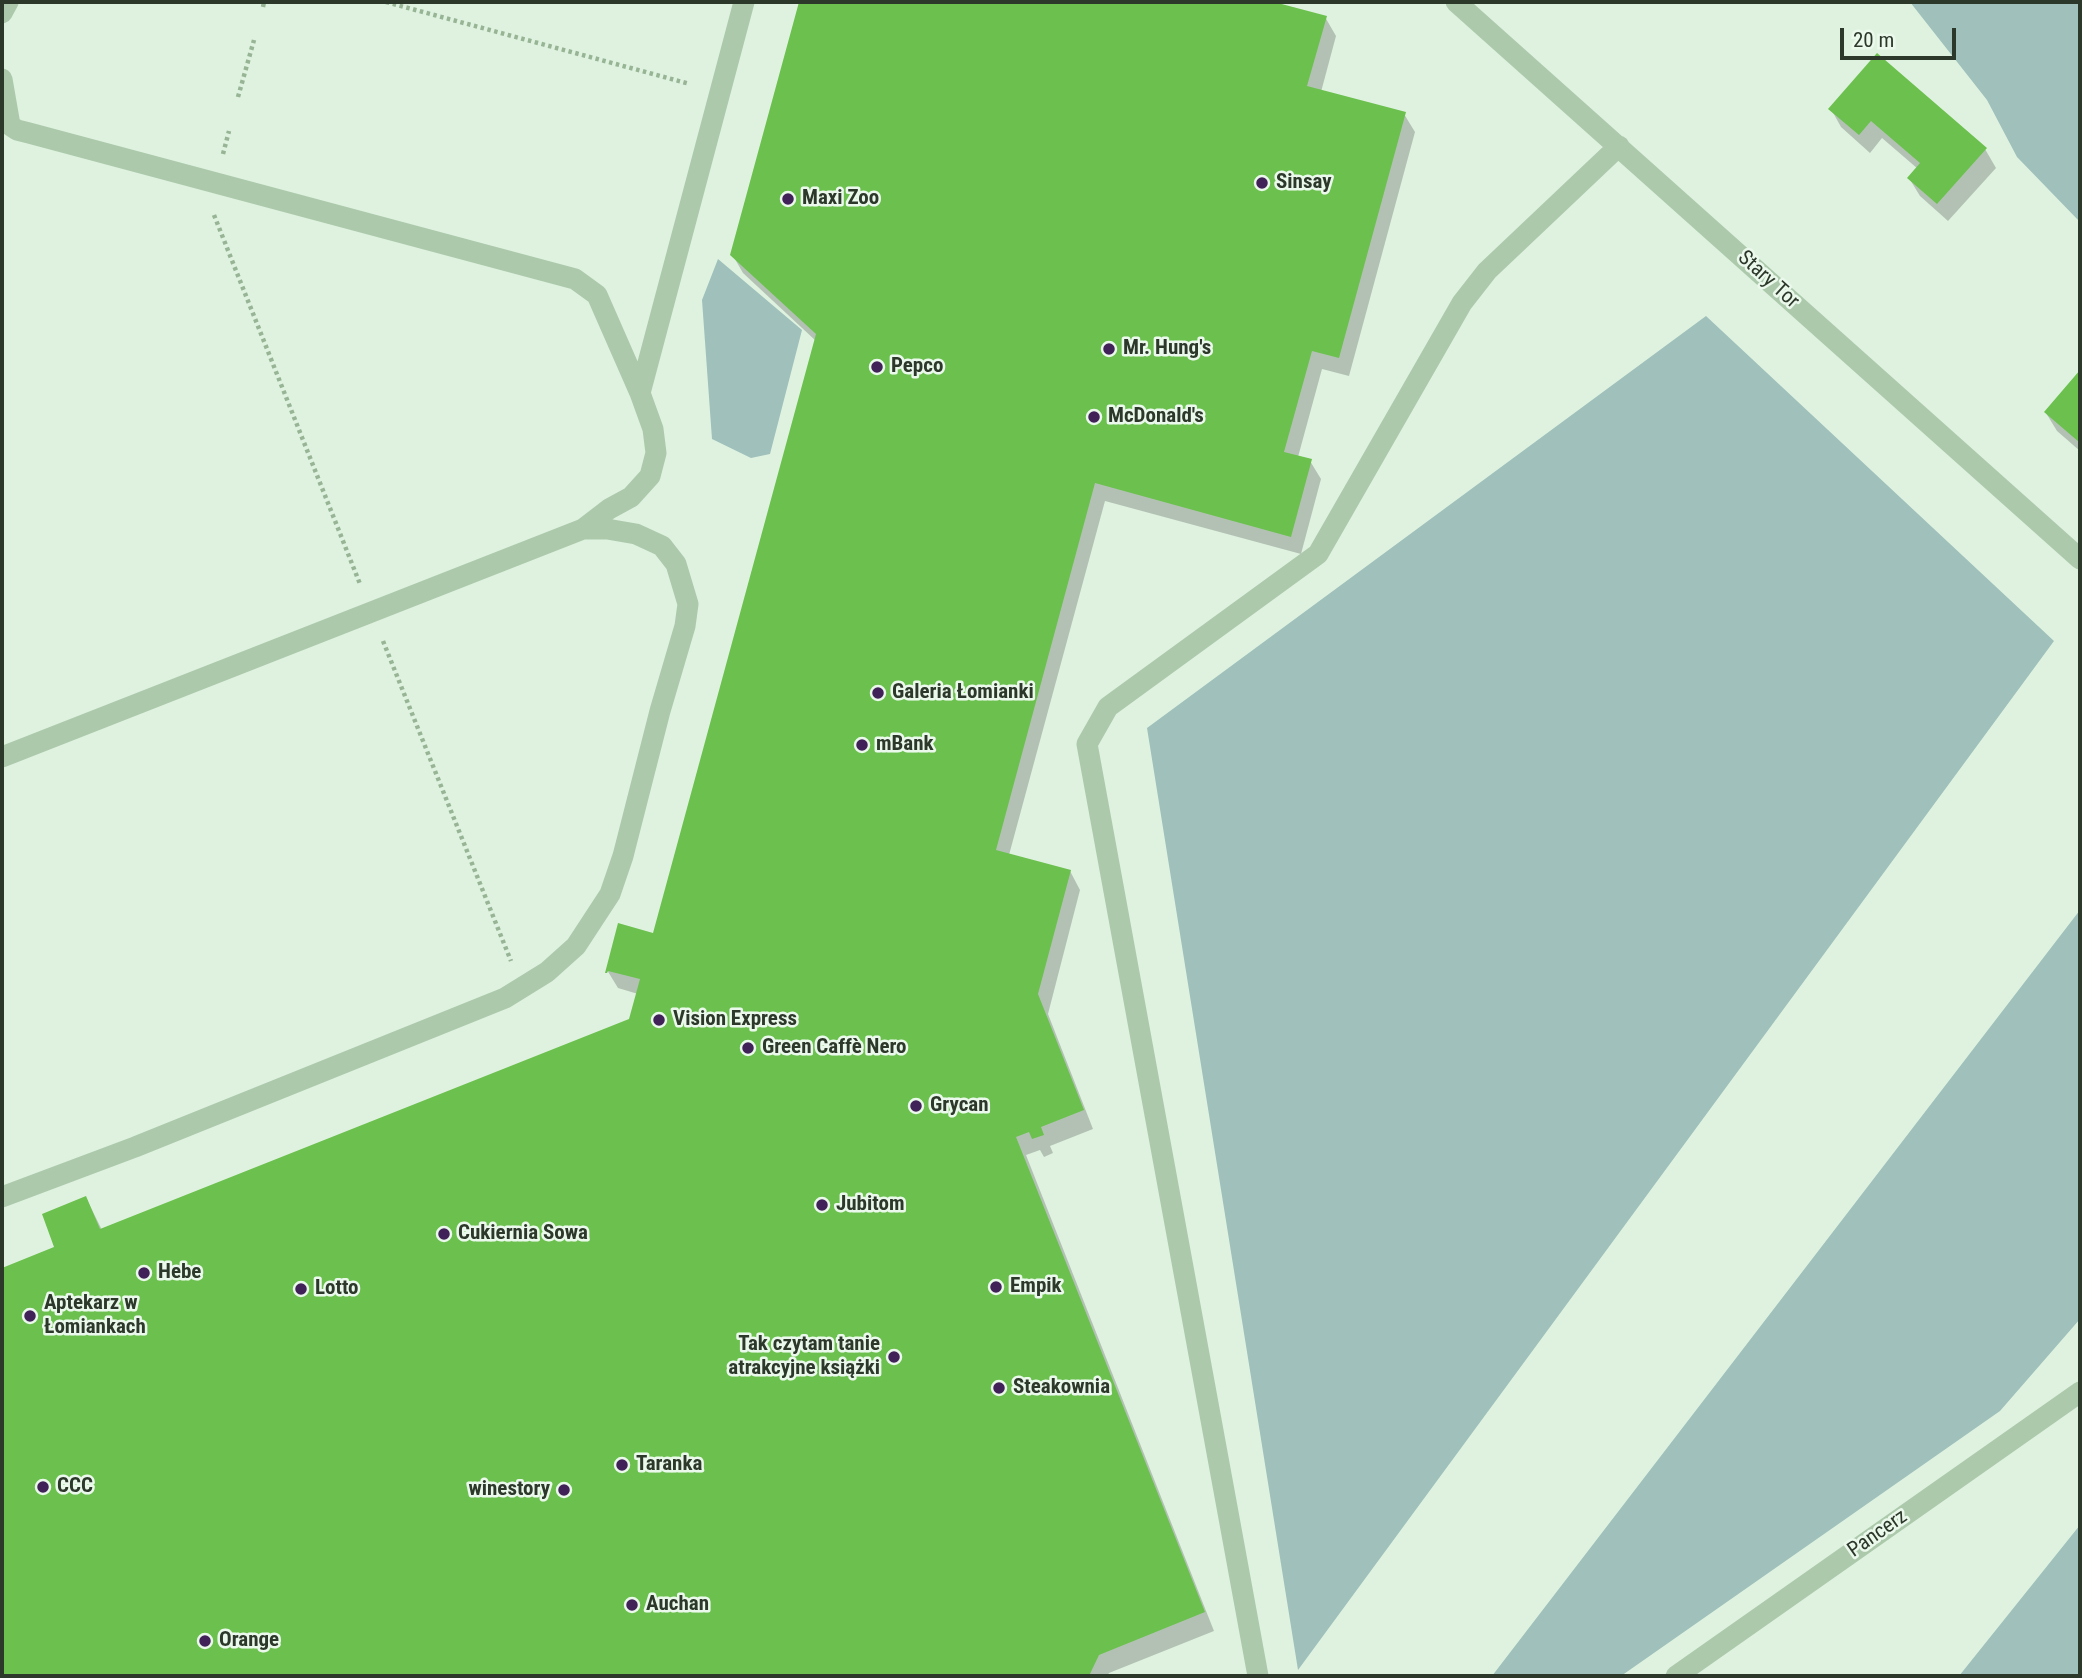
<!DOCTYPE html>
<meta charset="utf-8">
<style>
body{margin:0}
#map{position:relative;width:2082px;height:1678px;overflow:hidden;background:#dff2e0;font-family:"Roboto Condensed",sans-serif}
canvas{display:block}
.frame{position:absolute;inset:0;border:4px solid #2c382a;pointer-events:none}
.scale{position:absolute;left:1840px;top:28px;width:116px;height:32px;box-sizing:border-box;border:4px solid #2c382a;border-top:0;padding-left:9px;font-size:21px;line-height:24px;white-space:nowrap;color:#2c382a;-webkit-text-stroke:5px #ebf9ec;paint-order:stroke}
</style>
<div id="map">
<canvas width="2082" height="1678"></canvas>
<div class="frame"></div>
<div class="scale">20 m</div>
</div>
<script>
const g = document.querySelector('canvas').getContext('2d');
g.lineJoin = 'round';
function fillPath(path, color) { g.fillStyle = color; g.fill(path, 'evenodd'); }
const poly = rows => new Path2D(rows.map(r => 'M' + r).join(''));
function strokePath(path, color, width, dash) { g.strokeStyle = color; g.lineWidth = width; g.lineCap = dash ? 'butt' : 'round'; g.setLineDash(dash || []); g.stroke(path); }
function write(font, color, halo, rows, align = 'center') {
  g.font = font + ' "Roboto Condensed",sans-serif'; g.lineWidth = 5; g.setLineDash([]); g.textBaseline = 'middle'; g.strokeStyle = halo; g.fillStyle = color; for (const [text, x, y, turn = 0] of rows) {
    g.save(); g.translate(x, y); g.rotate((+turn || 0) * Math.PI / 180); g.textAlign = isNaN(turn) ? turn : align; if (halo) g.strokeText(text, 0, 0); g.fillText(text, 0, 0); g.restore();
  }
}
fillPath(poly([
 [1910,2,2080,2,2080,222,2017,157,1987,100],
 [718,259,802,330,770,454,751,458,712,439,702,300],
 [1706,316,2054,641,1298,1670,1147,728],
 [2080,910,2080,1319,2000,1411,1621,1676,1492,1676],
 [2080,1525,2080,1676,1959,1676]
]), '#9fc0bb');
fillPath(poly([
 [801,2,1267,2,1325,17,1336,36,1321,92,1404,114,1415,132,1349,376,1322,369,1298,457,1310,461,1321,479,1301,554,1105,501,1009,855,1070,871,1080,890,1048,1014,1093,1129,1050,1146,1053,1153,1044,1157,1040,1150,1026,1155,1214,1631,1109,1673,1107,1676,2,1676,2,1270,57,1248,86,1198,102,1230,630,1021,638,994,618,988,607,970,654,935,816,341,743,273,732,254],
 [1831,109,1985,149,1996,168,1948,221,1920,196,1909,178,1918,169,1882,138,1870,153,1841,127],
 [2080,373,2080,451,2057,431,2046,413]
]), '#0003');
fillPath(poly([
 [799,2,1274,2,1327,16,1307,86,1406,112,1339,358,1312,351,1284,452,1312,459,1291,537,1095,483,996,850,1071,870,1038,994,1084,1110,1041,1127,1044,1135,1032,1139,1029,1132,1016,1137,1205,1612,1099,1655,1089,1676,2,1676,2,1268,54,1247,42,1214,86,1196,100,1229,629,1019,640,979,608,971,607,973,605,973,618,923,653,933,816,334,730,255],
 [1877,53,1987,148,1937,204,1907,178,1920,163,1871,121,1859,135,1828,109],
 [2080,370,2080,440,2079,442,2044,412]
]), '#6bc04e');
strokePath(poly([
 [386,2,690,84],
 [263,7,264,2],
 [238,97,254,40],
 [223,154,229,131],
 [214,215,360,584],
 [383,641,511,961]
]), '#97b595', 4.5, [3.5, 3.5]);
strokePath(poly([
 [1456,2,2080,559],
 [2,13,8,2],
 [2,79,10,125],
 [2,120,17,130,29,133,575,279,597,295,640,393,653,429,656,453,650,476,631,497,609,509,583,529,2,757],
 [640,393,744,2],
 [2,1197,135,1147,505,998,547,972,576,946,610,894,623,856,660,711,685,626,688,604,676,564,662,546,636,534,607,529,583,529],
 [1258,1676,1087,744,1108,707,1318,554,1462,303,1487,271,1619,146],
 [1676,1676,2080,1392]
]), '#accaab', 21);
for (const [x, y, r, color] of [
 [1262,183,7,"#402158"],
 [788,199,7,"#402158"],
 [1109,349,7,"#402158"],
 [877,367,7,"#402158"],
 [1094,417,7,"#402158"],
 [878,693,7,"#402158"],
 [862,745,7,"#402158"],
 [659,1020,7,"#402158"],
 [748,1048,7,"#402158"],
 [916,1106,7,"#402158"],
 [822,1205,7,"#402158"],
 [444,1234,7,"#402158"],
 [144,1273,7,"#402158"],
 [996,1287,7,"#402158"],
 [301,1289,7,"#402158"],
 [30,1316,7,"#402158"],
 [894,1357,7,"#402158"],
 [999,1388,7,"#402158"],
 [622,1465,7,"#402158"],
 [43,1487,7,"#402158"],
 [564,1490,7,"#402158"],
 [632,1605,7,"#402158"],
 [205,1641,7,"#402158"]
]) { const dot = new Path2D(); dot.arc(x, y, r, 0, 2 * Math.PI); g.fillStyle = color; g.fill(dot); strokePath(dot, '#ebf9ec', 2.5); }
write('bold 21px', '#2c382a', '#ebf9ec', [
 ["Sinsay",1276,183],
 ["Maxi Zoo",802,199],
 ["Mr. Hung's",1123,349],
 ["Pepco",891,367],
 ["McDonald's",1108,417],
 ["Galeria Łomianki",892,693],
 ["mBank",876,745],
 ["Vision Express",673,1020],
 ["Green Caffè Nero",762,1048],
 ["Grycan",930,1106],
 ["Jubitom",836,1205],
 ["Cukiernia Sowa",458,1234],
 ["Hebe",158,1273],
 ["Empik",1010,1287],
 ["Lotto",315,1289],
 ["Aptekarz w",44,1304],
 ["Łomiankach",44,1328],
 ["Tak czytam tanie",880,1345,"right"],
 ["atrakcyjne książki",880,1369,"right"],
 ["Steakownia",1013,1388],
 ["Taranka",636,1465],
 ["CCC",57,1487],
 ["winestory",550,1490,"right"],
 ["Auchan",646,1605],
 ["Orange",219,1641]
], 'left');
write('21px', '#2c382a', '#ebf9ec', [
 ["Stary Tor",1768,280,42],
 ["Pancerz",1878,1534,-35]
]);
</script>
